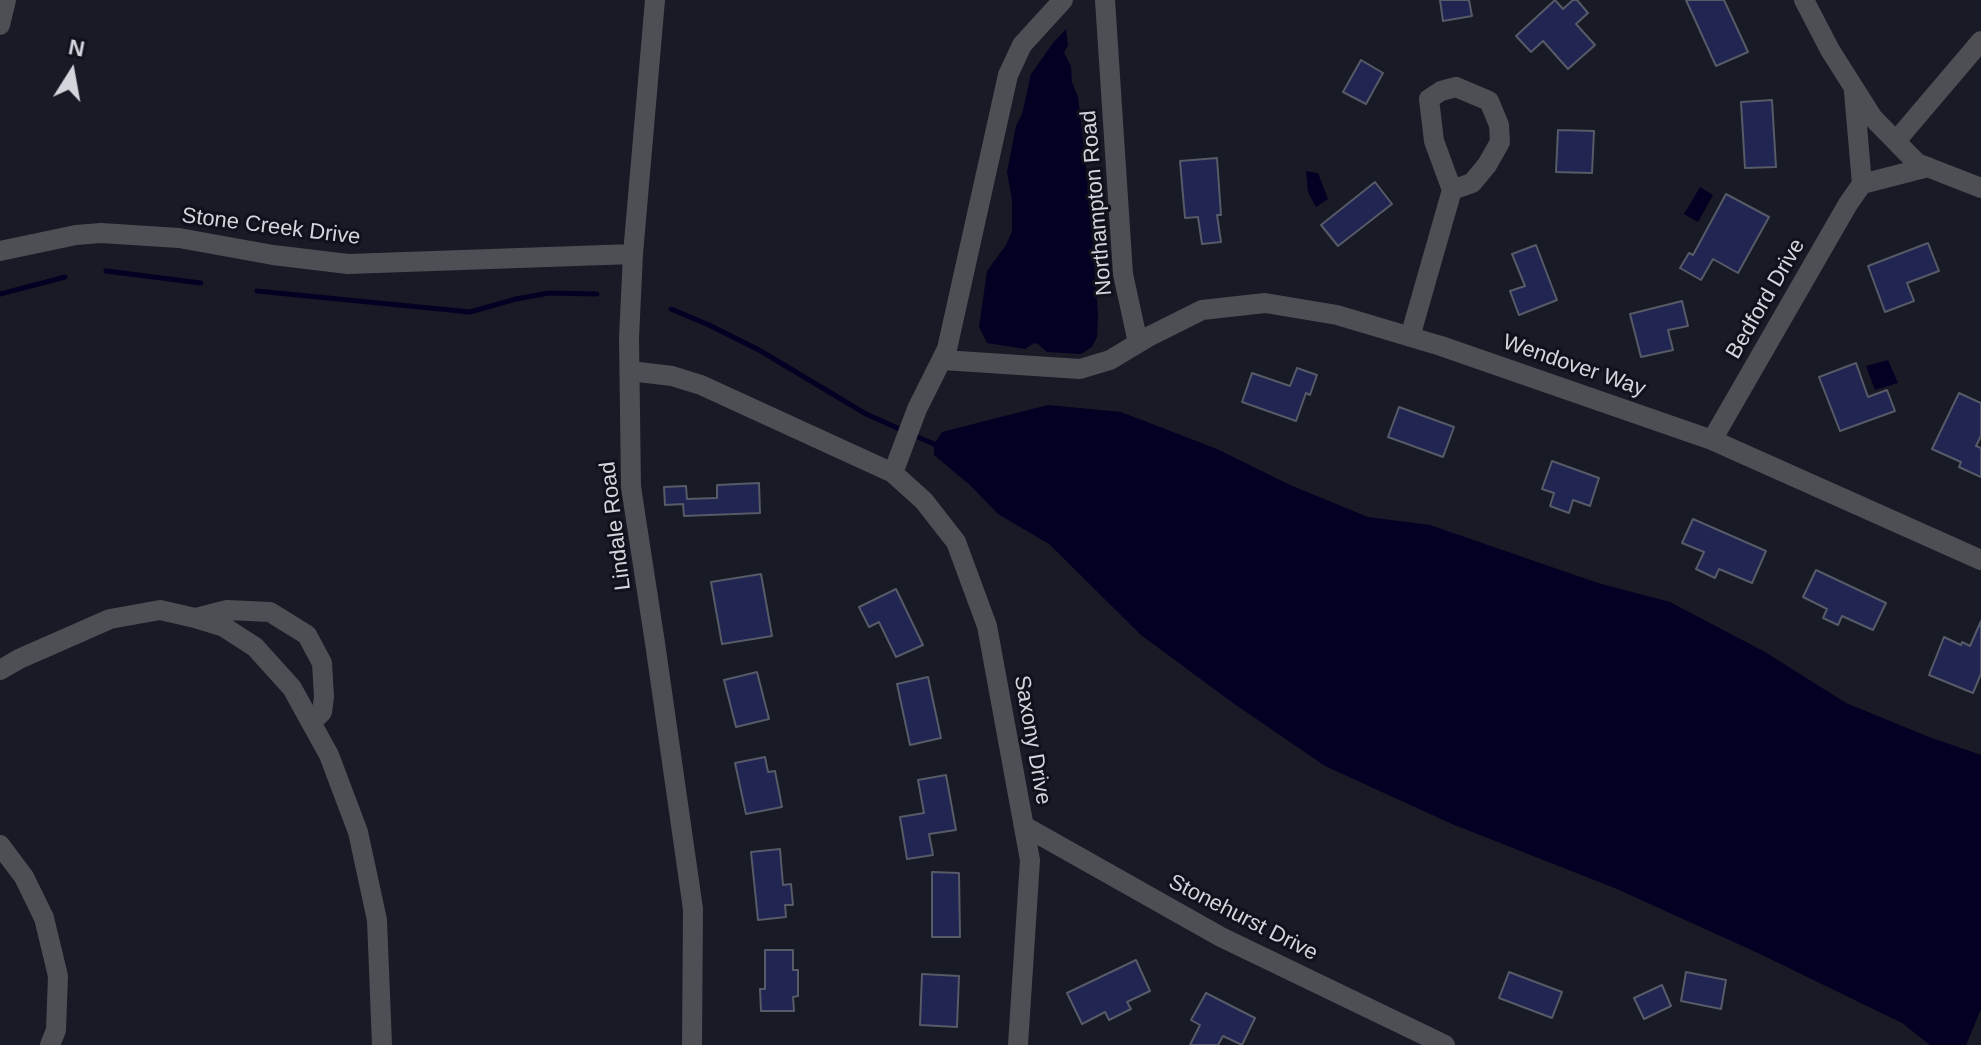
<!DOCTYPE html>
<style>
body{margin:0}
#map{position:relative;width:1981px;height:1045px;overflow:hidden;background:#181a25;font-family:Arial,sans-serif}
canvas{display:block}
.north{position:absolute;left:32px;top:32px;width:80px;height:80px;-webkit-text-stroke:6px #0f111b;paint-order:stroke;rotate:11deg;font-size:22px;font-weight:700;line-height:32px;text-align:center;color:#d4d5dd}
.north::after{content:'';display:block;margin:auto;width:28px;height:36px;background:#d4d5dd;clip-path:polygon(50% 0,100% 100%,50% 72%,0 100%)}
</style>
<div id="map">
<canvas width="1981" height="1045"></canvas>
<div class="north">N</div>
</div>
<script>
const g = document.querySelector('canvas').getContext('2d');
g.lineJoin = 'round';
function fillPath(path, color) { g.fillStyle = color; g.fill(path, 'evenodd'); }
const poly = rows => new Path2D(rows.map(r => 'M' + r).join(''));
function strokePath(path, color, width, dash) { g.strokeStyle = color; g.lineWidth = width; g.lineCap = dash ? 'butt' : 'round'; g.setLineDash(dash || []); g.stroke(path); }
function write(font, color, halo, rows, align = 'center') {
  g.font = font + ' Arial,sans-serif'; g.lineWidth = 6; g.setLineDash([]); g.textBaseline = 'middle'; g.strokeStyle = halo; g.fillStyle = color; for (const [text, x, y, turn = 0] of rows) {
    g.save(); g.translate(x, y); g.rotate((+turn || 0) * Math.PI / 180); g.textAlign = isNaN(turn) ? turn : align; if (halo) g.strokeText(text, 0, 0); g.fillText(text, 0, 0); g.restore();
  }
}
fillPath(poly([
 [1066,29,1068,45,1064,53,1071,66,1072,82,1078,97,1090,201,1098,315,1097,337,1092,347,1081,354,1047,352,1038,344,1034,343,1025,349,987,343,979,327,987,271,1006,245,1012,231,1012,200,1007,172,1016,126,1022,114,1031,74,1053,43],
 [1306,171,1318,173,1328,199,1316,207,1308,192],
 [1700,187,1713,195,1698,222,1684,214],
 [1888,360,1898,383,1875,390,1866,366],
 [1048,405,1121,412,1217,449,1290,485,1368,517,1430,525,1598,583,1670,602,1765,652,1846,703,1929,737,1981,755,1981,1009,1966,1045,1930,1045,1902,1023,1758,953,1617,889,1452,824,1325,766,1233,703,1141,635,1049,544,998,514,971,486,934,455,934,444,942,432]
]), '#040024');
strokePath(poly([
 [106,271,201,283],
 [257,291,470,312,516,299,549,293,597,294],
 [0,294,65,277],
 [671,309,709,325,759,350,866,414,904,431],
 [913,435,934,444]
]), '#040024', 5);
const building = poly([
 [1440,0,1469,0,1472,16,1443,21,1440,0],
 [1555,0,1563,9,1573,0,1577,0,1588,13,1576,24,1595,45,1568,69,1543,41,1531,52,1516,36,1555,0],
 [1686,0,1724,0,1748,52,1716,66,1686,0],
 [1361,60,1383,73,1366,104,1343,92,1361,60],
 [1772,100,1776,167,1745,168,1741,102,1772,100],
 [1558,130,1594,131,1592,173,1556,172,1558,130],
 [1217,158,1221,215,1217,215,1221,242,1202,244,1198,217,1185,218,1180,161,1217,158],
 [1375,182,1392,204,1338,246,1321,225,1375,182],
 [1726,194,1769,217,1738,273,1713,259,1701,280,1680,268,1689,253,1693,255,1726,194],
 [1928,243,1939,271,1907,283,1914,301,1885,312,1868,266,1928,243],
 [1536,245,1557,300,1519,315,1510,291,1525,286,1512,254,1536,245],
 [1682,301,1688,326,1668,330,1673,350,1641,357,1630,314,1682,301],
 [1856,363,1868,397,1887,390,1895,411,1840,431,1819,377,1856,363],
 [1297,368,1317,375,1310,395,1306,393,1296,421,1242,402,1252,373,1290,386,1297,368],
 [1959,393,1981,403,1981,436,1976,446,1981,448,1981,477,1959,467,1961,462,1932,449,1959,393],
 [1399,407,1454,427,1443,457,1388,437,1399,407],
 [1552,461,1599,478,1590,506,1573,500,1569,513,1550,506,1554,493,1542,489,1552,461],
 [759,483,760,513,684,516,683,504,665,505,664,487,686,486,687,499,717,498,717,485,759,483],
 [1693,519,1766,551,1752,583,1719,569,1715,578,1696,569,1704,552,1682,543,1693,519],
 [1816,570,1886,603,1873,630,1842,616,1838,625,1823,618,1827,609,1803,597,1816,570],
 [761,574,772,636,722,644,711,582,761,574],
 [896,589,923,645,896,657,879,622,869,627,859,607,896,589],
 [1981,621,1981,674,1973,693,1929,675,1944,637,1961,645,1962,642,1970,646,1981,621],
 [757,672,769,719,736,727,724,680,757,672],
 [928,677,941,738,910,745,897,684,928,677],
 [765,757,768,772,775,771,782,807,746,814,735,763,765,757],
 [946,775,956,830,929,834,933,855,907,859,900,817,924,813,918,780,946,775],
 [780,849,783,885,791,884,793,905,785,905,786,917,758,920,751,852,780,849],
 [932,872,959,873,960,937,932,937,932,872],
 [765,950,793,950,793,970,798,970,798,996,793,997,794,1011,761,1011,760,989,765,989,765,950],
 [1136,960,1150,991,1127,1002,1131,1009,1109,1020,1105,1012,1082,1024,1067,993,1136,960],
 [1509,972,1562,992,1552,1018,1499,998,1509,972],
 [1686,972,1726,980,1721,1009,1681,1001,1686,972],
 [922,974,959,976,957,1027,920,1025,922,974],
 [1662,985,1671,1006,1644,1019,1634,998,1662,985],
 [1206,993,1255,1018,1242,1045,1223,1036,1218,1045,1190,1045,1200,1025,1191,1020,1206,993]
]);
fillPath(building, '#212552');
strokePath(building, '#575a67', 2);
strokePath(poly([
 [655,0,633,254,629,338,631,487,655,643,693,909,692,1045],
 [1105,0,1123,274,1138,343],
 [1804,0,1830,50,1873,118,1917,163,1981,188],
 [0,25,6,0],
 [1456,87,1489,101,1499,125,1500,142,1487,165,1472,183,1452,190,1434,141,1429,99,1441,91,1456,87],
 [1854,92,1862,184],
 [1896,141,1981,41],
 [0,251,76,235,101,233,179,238,273,255,348,264,633,254],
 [1410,337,1452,190],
 [943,360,1080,369,1110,360,1150,336,1202,310,1265,303,1337,315,1441,346,1712,440,1981,560],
 [630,371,672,376,701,385,893,473,924,501,956,542,987,626,1030,860,1018,1045],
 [1712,440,1848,204,1862,184,1928,167],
 [893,473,917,409,947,349,1008,75,1022,45,1063,0],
 [196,618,227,610,270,612,307,635,322,663,324,697,322,712,311,723],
 [0,670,19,659,110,619,160,610,195,618,224,627,255,647,292,688,329,755,358,832,377,920,382,1045],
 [1024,826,1221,937,1445,1045],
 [0,845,24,877,44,918,58,976,56,1030,50,1045]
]), '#4e4f55', 20);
write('22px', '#d4d5dd', '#0f111b', [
 ["Northampton Road",1097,203,-95],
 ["Stone Creek Drive",271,227,7],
 ["Bedford Drive",1766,299,-60],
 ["Wendover Way",1574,366,19],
 ["Lindale Road",616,526,-97],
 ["Saxony Drive",1032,740,80],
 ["Stonehurst Drive",1243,918,27]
]);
</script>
